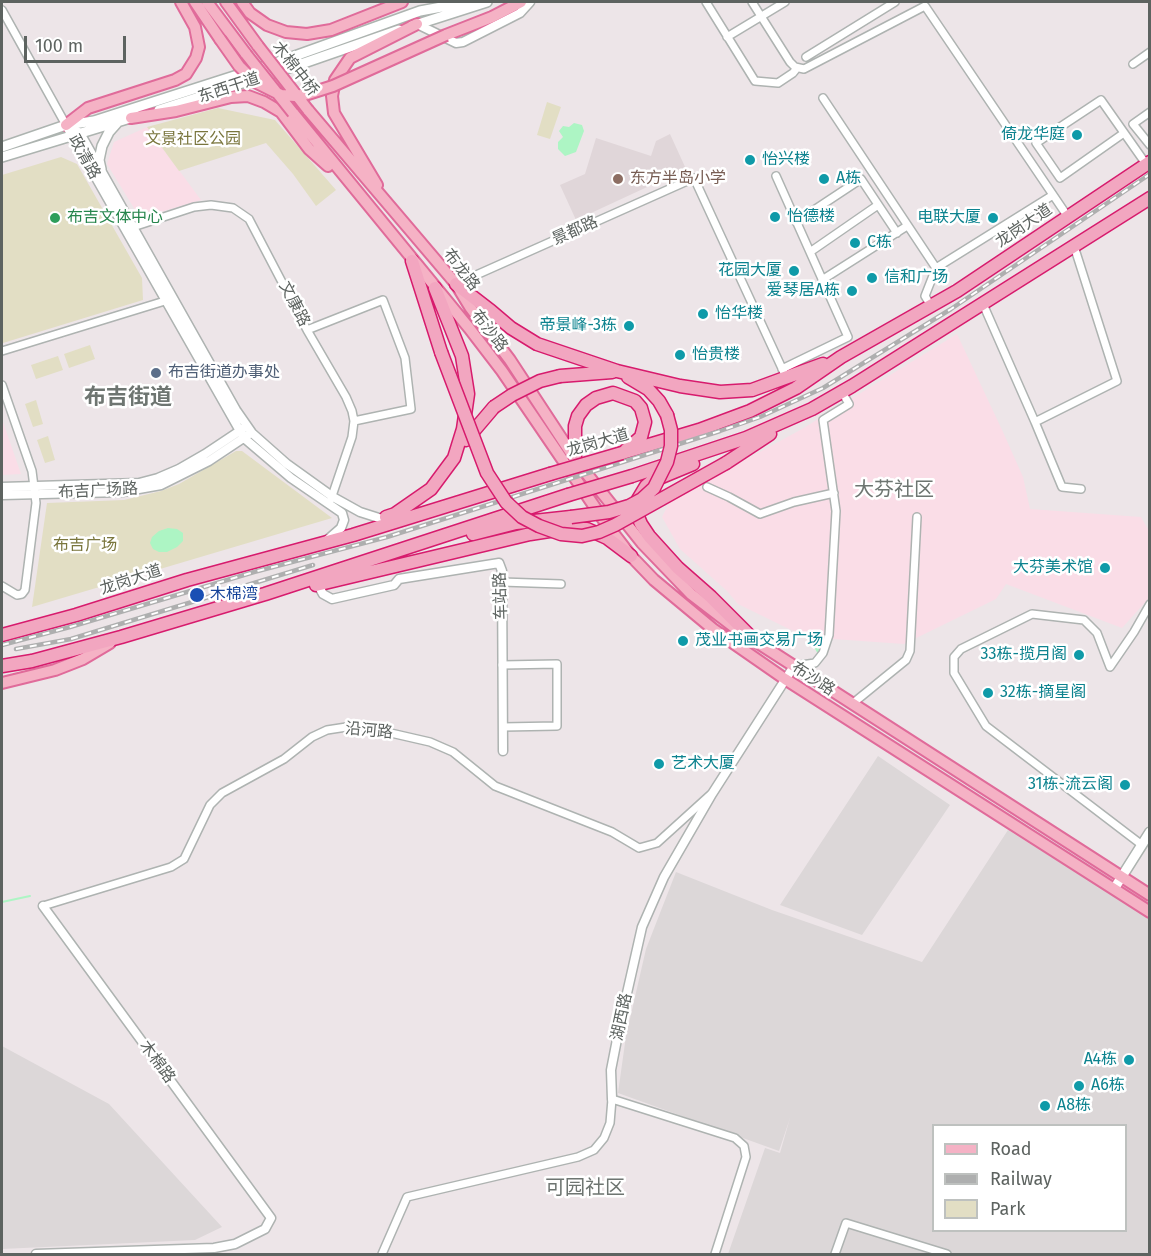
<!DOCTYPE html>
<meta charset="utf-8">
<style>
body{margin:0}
#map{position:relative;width:1151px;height:1256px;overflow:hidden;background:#ede5e8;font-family:"Fira Sans",sans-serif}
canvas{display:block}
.frame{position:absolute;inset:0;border:3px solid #5d6360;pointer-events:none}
.legend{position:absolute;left:932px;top:1124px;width:195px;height:108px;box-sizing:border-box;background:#fff;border:2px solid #bec1bf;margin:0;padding:8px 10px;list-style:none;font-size:18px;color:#5d6360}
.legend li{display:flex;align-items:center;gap:12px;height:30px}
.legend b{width:30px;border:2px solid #bec1bf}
.scale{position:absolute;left:24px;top:36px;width:102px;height:27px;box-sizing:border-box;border:3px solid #5d6360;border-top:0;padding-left:8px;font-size:18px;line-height:21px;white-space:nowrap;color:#5d6360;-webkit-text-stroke:4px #fff;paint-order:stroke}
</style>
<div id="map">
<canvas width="1151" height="1256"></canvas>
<div class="frame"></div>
<ul class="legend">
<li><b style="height:8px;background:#f5b2c5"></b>Road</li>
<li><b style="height:8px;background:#aeafaf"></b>Railway</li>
<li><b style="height:16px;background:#e2dec4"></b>Park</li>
</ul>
<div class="scale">100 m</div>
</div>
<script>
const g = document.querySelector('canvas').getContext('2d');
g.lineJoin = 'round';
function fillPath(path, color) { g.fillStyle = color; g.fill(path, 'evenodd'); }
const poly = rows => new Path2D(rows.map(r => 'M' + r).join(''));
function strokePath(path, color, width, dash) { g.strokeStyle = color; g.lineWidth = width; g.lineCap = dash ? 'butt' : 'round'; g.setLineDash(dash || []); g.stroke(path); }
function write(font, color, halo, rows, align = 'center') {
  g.font = font + ' "Fira Sans","Noto Sans SC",sans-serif'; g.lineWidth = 5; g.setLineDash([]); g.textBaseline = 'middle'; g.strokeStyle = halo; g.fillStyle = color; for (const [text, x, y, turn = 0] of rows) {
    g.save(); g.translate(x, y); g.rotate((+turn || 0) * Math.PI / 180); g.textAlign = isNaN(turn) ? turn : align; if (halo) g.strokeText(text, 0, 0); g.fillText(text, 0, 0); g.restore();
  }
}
fillPath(poly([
 [147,127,201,200,140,218,107,164,114,142],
 [957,334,1003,432,1023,477,1030,509,1141,517,1149,531,1149,598,1122,628,1006,584,996,599,904,644,819,638,789,629,738,604,727,591,680,549,662,517,670,501,802,429],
 [2,419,21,474,2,475]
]), '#fadde7');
fillPath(poly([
 [878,756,950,805,862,935,780,905],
 [1008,830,1149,918,1149,1254,728,1254,765,1148,780,1153,790,1118,779,1151,618,1093,626,1036,646,949,676,872,772,910,922,962],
 [934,1126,1126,1126,1126,1230,934,1230],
 [2,1046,109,1104,222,1227,195,1240,2,1249]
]), '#dcd7d8');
fillPath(poly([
 [670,134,686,169,576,220,560,185,585,174,596,138,651,156,656,141]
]), '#e0d6d9');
fillPath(poly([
 [547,102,561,107,550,139,537,135],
 [218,108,275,120,336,190,316,206,293,174,266,143,179,171,147,127],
 [61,157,77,164,142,278,143,300,3,343,2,175],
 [90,345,95,359,69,368,64,354],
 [58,356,63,370,36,379,31,365],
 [36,400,43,424,33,427,25,404],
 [48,436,55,460,45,463,37,440],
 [236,451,242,451,246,454,332,518,32,607,47,503,124,500,161,491,179,484]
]), '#e2dec4');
fillPath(poly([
 [574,123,582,125,584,131,576,152,565,156,558,149,558,142,563,137,559,131,563,126,569,127],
 [168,528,177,529,183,533,183,541,177,547,167,552,159,552,153,549,150,543,152,537,159,531],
 [813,630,823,633,818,654,811,642]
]), '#adf5c4');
strokePath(poly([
 [2,902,30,896]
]), '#adf5c4', 2);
const minor = poly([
 [706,2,755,81,778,83,793,73,797,68],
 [752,2,790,62,795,67,804,69,925,6,1068,217],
 [2,10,66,125],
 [727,37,785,2],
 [806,57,895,2],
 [1133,64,1150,52],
 [823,98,936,268,925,296,931,306],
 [1150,112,1133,124,1150,145],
 [1124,133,1060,178,1036,143,1101,100,1146,164],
 [776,176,848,337,782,369],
 [796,222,861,179,897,233],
 [133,227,194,207,211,205,233,208,249,219,307,330,346,397,352,411,354,421,352,437,331,499],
 [810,252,878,205],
 [936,268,1053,195],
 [822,280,907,226],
 [456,284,694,178,786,377],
 [983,304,1035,422,1117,381,1074,246],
 [307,330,383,300,405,358,411,409,354,421],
 [2,351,168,300],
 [2,385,32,471,36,503,25,590,22,594,17,595,2,586],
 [1035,422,1062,487,1081,489],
 [707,487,729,497,760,514,794,502,834,493],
 [502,582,561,584],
 [502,665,557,664,557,726,503,727],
 [794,666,815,663,823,653,829,635,836,511,823,420,849,404,842,392],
 [852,704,906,660,910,651,917,517],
 [1142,845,986,726,954,673,954,657,961,649,1032,614,1084,620,1097,633,1110,667,1134,632,1150,604],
 [43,906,171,867,184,859,210,805,222,793,284,759,312,737,327,730,353,726,369,728,430,742,453,752,495,786,612,832,639,848,657,843,710,795],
 [382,1254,407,1197,578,1157,594,1150,604,1138,610,1123,612,1099,735,1138,744,1146,746,1157,715,1254],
 [835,1254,846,1223,947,1254]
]);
const tertiary = poly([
 [417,24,456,43,463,42,520,13,530,2],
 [66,125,244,438,291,478,342,513,344,520,341,528,326,541],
 [75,130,80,133,236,410,252,433,287,464,333,497,360,512,382,519],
 [2,487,139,483,158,478,179,469,205,454,244,428],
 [2,495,122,492,161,485,209,461,248,435],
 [318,585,323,594,332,599,394,585,399,579,499,563,502,571,503,751],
 [612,1099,611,1070,620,1024,642,927,664,877,712,794,794,666],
 [36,1254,214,1248,235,1244,265,1229,271,1218,43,906]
]);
const secondary = poly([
 [412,26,487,2],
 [159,110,304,63,399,30],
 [2,147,66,125,94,121,278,62,420,11,468,2],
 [2,157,137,116],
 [101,169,99,160,102,146,109,132,117,123],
 [1114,889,1150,832]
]);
const primary = poly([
 [195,2,220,39],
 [207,2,246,54],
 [226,2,258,46],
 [242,2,250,13,267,25,286,32,307,34,331,30,402,2],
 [446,35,492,17,521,2],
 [308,110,456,284,470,307,510,360,575,459,642,543,691,594,738,630,1150,895],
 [293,113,469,328,502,371,607,525,631,556,654,580,713,629,785,679,1150,912],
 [131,118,176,111,231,97,248,96,264,102,281,112,309,149,328,166],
 [66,125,88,108,175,80,186,74,196,58,199,47,195,27,181,2],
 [377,185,334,113,332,96,335,80,350,58,417,24],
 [2,683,55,670,83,659,110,643]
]);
const trunk = poly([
 [412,261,441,352],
 [456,284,491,311,511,328,537,344,617,371,680,386,720,392,752,390,823,364],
 [560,376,612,372],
 [628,377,648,389,659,401,667,415],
 [466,440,494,407],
 [622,453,699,430,750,411,796,388,841,357,957,291,1150,162],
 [575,459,575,426,578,416,586,405,596,398,613,393,635,401,641,408,645,422,641,437,626,450],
 [726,463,770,434],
 [693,464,652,481,646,486,637,501,636,512,641,524,649,536,678,568,711,597,754,640],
 [632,476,746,438,812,409,852,386,1150,198],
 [386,517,395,514,431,489,454,458,463,429,468,394,462,356,435,288],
 [473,534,516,523,571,517],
 [316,585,530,534,562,529,587,529,607,538,631,556],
 [2,635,76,615,187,580,353,535,550,474],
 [2,666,32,661,121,637,265,594,568,495]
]);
strokePath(minor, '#aeb3b1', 10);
strokePath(tertiary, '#aeb3b1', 11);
strokePath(secondary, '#adb4b0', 12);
strokePath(primary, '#e06b9a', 14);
strokePath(trunk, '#d71b6d', 15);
strokePath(minor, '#fff', 7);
strokePath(tertiary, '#fff', 8);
strokePath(secondary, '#fff', 9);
strokePath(primary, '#f5b2c5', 10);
strokePath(trunk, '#f2a6c0', 12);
const rail = poly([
 [2,645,70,627,254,572,387,537,720,431,760,417,823,388,951,309,1150,174],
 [16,649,71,639,313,565]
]);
strokePath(rail, '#aeafaf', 4.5);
strokePath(rail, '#fff', 2, [7]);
const primaryBridge = poly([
 [220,39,239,66,255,82,281,95,295,96,308,94,333,86,446,35],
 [258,46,308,110],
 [246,54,293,113]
]);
const trunkBridge = poly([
 [441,352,487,473,506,502,522,517,539,526,561,534,582,536,599,532,615,525,726,463],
 [494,407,512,395,540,381,560,376],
 [550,474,622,453],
 [568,495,632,476],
 [571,517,609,512,629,506,642,499,654,488,667,462,671,446,671,430,667,415]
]);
strokePath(primaryBridge, '#e06b9a', 14, []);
strokePath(trunkBridge, '#d71b6d', 15, []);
strokePath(primaryBridge, '#f5b2c5', 10);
strokePath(trunkBridge, '#f2a6c0', 12);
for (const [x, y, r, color] of [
 [1077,135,6,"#0f9aa8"],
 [750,160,6,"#0f9aa8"],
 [618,179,6,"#8d6e63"],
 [824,179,6,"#0f9aa8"],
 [775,217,6,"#0f9aa8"],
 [55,218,6,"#2e9e5b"],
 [993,218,6,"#0f9aa8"],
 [855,243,6,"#0f9aa8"],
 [794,271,6,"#0f9aa8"],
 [872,278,6,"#0f9aa8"],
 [852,291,6,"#0f9aa8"],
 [703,314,6,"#0f9aa8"],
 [629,326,6,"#0f9aa8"],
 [680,355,6,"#0f9aa8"],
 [156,373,6,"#5c6f8a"],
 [1105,568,6,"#0f9aa8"],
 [197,595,8,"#1a4fb4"],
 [683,641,6,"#0f9aa8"],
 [1079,655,6,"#0f9aa8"],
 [988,693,6,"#0f9aa8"],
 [659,764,6,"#0f9aa8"],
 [1125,785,6,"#0f9aa8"],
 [1129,1060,6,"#0f9aa8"],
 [1079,1086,6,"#0f9aa8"],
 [1045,1106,6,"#0f9aa8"]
]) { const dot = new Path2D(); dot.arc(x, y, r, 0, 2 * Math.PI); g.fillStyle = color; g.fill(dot); strokePath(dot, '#fff', 2); }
write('16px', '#5d6360', '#fff', [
 ["木棉中桥",295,69,52],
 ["东西干道",229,88,-18],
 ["政清路",84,157,61],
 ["龙岗大道",1024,226,-34],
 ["景都路",575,231,-24],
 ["布龙路",461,270,52],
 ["文康路",294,304,63],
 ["布沙路",489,331,52],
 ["龙岗大道",598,443,-16],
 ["布吉广场路",98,491,-3],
 ["龙岗大道",131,580,-18],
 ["车站路",501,596,-92],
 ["布沙路",813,679,33],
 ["沿河路",369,731,5],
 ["湖西路",622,1017,-78],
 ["木棉路",157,1062,54]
]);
write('16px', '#0d838f', '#fff', [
 ["倚龙华庭",1065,135,"right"],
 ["怡兴楼",762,160],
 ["A栋",836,179],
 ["怡德楼",787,217],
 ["电联大厦",981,218,"right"],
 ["C栋",867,243],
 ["花园大厦",782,271,"right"],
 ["信和广场",884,278],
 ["爱琴居A栋",840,291,"right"],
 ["怡华楼",715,314],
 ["帝景峰-3栋",617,326,"right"],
 ["怡贵楼",692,355],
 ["大芬美术馆",1093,568,"right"],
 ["茂业书画交易广场",695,641],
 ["33栋-揽月阁",1067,655,"right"],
 ["32栋-摘星阁",1000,693],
 ["艺术大厦",671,764],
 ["31栋-流云阁",1113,785,"right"],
 ["A4栋",1117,1060,"right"],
 ["A6栋",1091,1086],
 ["A8栋",1057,1106]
], 'left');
write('16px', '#7a763d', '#fff', [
 ["文景社区公园",193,140],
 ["布吉广场",85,546]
]);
write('16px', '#785e54', '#fff', [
 ["东方半岛小学",630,179]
], 'left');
write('16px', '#27864d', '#fff', [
 ["布吉文体中心",67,218]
], 'left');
write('16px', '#4e5e75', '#fff', [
 ["布吉街道办事处",168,373]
], 'left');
write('16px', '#164399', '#fff', [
 ["木棉湾",210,595]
], 'left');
write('20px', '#6e7571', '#fff', [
 ["大芬社区",894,490],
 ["可园社区",585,1188]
]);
write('bold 22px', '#6e7571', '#fff', [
 ["布吉街道",128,398]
]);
</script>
